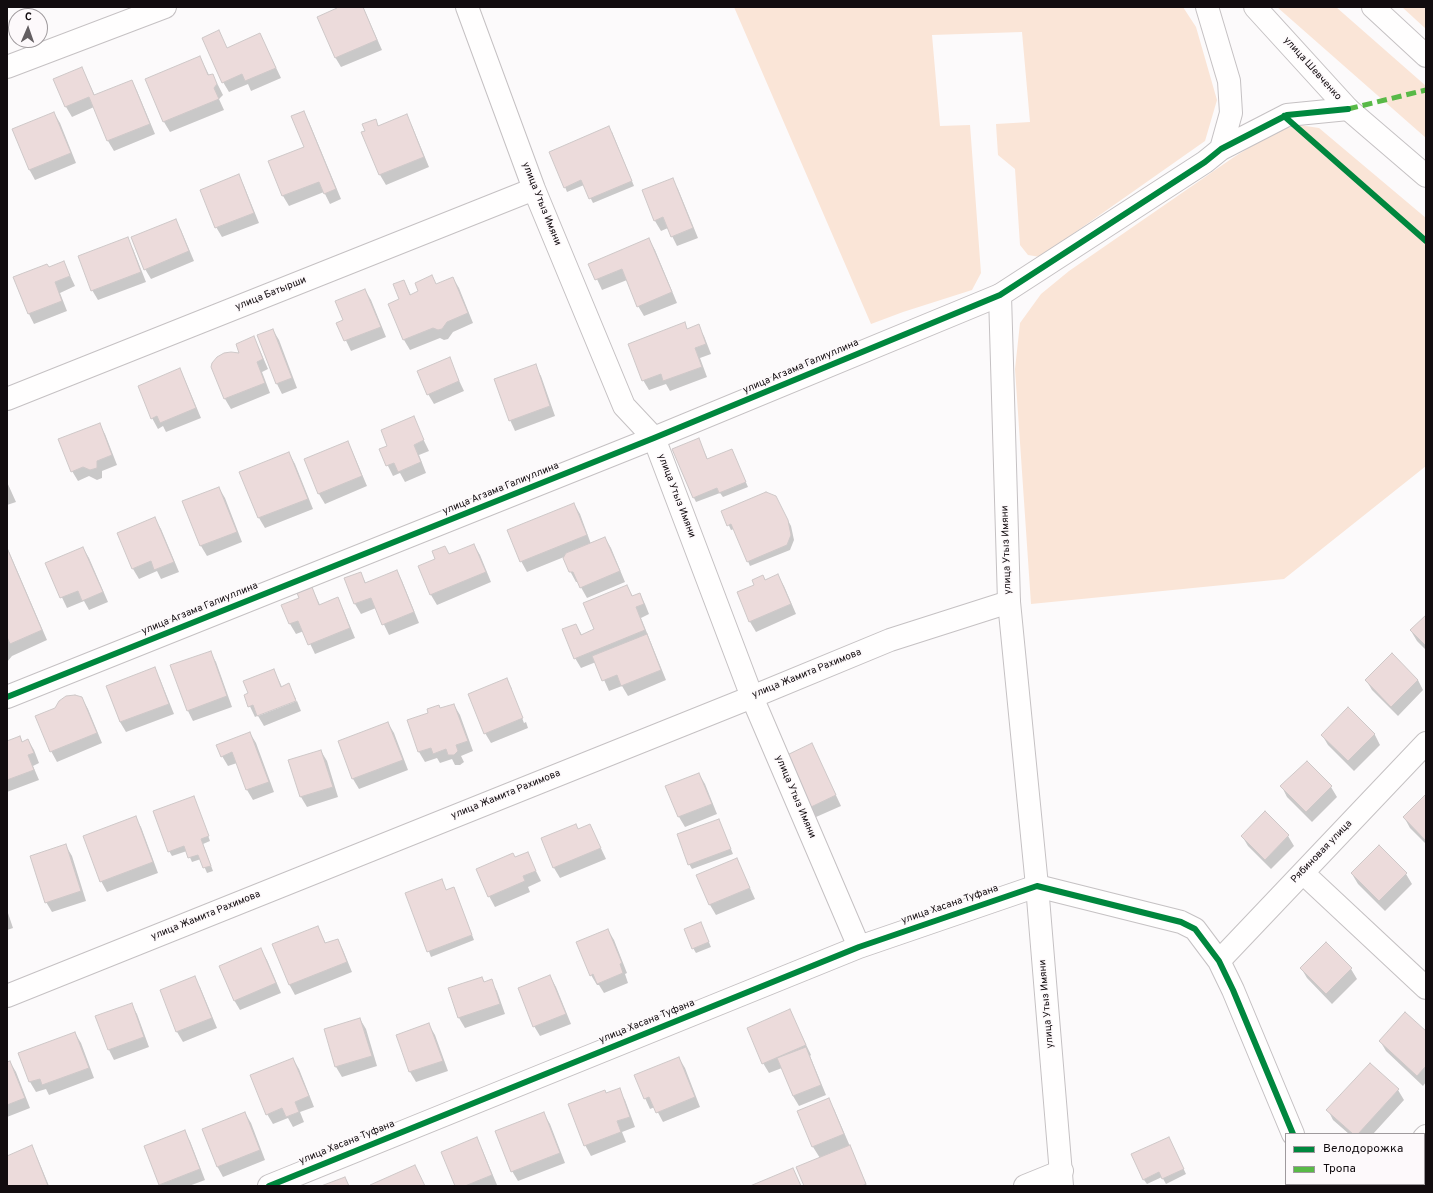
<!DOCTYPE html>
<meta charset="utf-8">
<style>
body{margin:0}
#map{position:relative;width:1433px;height:1193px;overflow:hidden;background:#fcfafb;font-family:Overpass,sans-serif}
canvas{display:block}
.frame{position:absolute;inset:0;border:8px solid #120c0f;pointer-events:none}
.legend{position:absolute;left:1285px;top:1133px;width:140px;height:52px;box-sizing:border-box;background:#fdf9fb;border:1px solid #9f9a9d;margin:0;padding:5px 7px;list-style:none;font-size:12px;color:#120c0f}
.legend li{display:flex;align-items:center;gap:8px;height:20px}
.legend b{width:20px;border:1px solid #9f9a9d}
.north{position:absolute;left:8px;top:8px;width:40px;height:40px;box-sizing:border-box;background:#fdf9fb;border:1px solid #9f9a9d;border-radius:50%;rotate:2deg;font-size:11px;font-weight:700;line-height:16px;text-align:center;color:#120c0f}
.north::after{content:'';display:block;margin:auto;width:14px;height:18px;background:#645f62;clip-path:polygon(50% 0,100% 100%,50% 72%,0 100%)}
</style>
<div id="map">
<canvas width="1433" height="1193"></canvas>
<div class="frame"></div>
<ul class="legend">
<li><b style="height:5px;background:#00873e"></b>Велодорожка</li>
<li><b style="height:5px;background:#58b947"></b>Тропа</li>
</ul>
<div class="north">С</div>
</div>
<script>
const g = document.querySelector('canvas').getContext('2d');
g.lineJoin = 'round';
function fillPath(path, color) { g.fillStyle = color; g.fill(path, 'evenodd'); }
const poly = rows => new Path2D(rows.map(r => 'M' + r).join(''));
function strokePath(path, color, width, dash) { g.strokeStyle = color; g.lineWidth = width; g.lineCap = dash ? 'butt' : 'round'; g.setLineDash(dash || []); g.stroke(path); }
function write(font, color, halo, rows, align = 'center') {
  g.font = font + ' Overpass,sans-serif'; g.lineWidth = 3; g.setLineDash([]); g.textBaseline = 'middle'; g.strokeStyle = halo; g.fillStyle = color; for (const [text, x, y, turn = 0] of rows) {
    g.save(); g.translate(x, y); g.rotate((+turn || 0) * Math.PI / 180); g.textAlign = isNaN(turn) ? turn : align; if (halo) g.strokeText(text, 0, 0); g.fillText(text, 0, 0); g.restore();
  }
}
fillPath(poly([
 [734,7,1183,7,1196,27,1217,100,1205,141,1040,257,1028,255,1020,245,1015,169,998,155,996,124,1030,122,1022,32,932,35,940,126,970,125,981,273,972,290,903,312,871,324],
 [1277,7,1336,7,1426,86,1426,138],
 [1402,7,1425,7,1426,8,1426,29],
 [1299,125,1319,128,1426,218,1426,466,1284,579,1031,604,1015,369,1020,323,1041,294,1069,271,1234,157,1276,131]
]), '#fae5d7');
fillPath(poly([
 [338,7,363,7,382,50,341,67,335,57],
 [260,34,281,78,251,91,248,84,229,92,223,82,227,49],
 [200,57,209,75,212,75,218,85,223,95,219,99,224,110,170,132,164,122,147,80],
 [82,68,95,96,132,81,137,91,155,134,114,151,108,141,94,107,72,117,66,107,55,79],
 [303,112,309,122,341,199,330,204,324,192,289,206,283,196,269,162,305,147],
 [54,113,60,123,76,163,35,180,29,169],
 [406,116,412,126,429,167,386,185,380,175,363,133,366,132,375,120,379,127],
 [612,132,634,186,593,203,584,185,567,192,565,187],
 [239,176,244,186,259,223,222,237,216,227],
 [672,179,678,189,698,238,677,246,668,228,661,231,655,221,643,191],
 [175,220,181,230,194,261,151,279,145,269],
 [127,239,133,249,146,282,98,300,92,290],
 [649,239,655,250,677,303,644,316,638,306,627,280,602,290,590,264],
 [64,263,75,286,60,293,67,311,34,324,29,314,49,268],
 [453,278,459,288,473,323,453,332,448,339,444,340,440,338,410,350,404,340,389,305,401,300,404,281,411,295],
 [365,290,371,300,386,337,351,351,338,324,344,321],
 [684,324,688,330,698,326,704,336,711,354,700,358,707,377,670,391,666,384,649,390,643,380],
 [273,330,279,340,297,388,282,394,277,384,258,336],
 [253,338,259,348,268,369,262,372,270,393,231,409,225,399,212,367,241,354],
 [449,359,464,391,434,404,428,394],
 [535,366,541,376,555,416,515,431,510,420],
 [180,369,185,380,201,418,166,432,163,426,158,429,152,418,139,386],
 [413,418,429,451,419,455,426,473,405,482,400,473,393,476,380,450,389,447],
 [99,424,105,434,117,465,102,471,102,478,97,480,89,476,78,481,72,471],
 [348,442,353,453,367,486,325,504,319,494,305,460],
 [701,444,708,460,734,455,748,487,723,497,720,493,696,502,694,498],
 [289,453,295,464,313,509,265,528,259,518,241,472],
 [7,482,16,502,7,505],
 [219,488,225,498,242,542,207,556,201,546,184,502],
 [775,497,791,526,794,540,790,550,750,566,734,529,731,530,722,511],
 [574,504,580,514,591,544,605,538,611,548,625,582,587,598,578,582,576,582,570,571,564,557,527,572,521,561],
 [155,519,161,529,179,572,161,579,157,571,139,579,133,569],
 [474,545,480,555,491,582,437,605,431,595,437,560,445,547,449,555],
 [7,547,47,640,12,656,7,662],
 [83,548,89,558,108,602,89,610,84,601,67,608,46,564],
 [397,571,402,581,419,623,389,635,376,608,361,614,355,604,345,579,360,573,366,583],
 [763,576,766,581,778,576,784,586,796,614,756,632,750,622,738,593,755,585],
 [627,586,633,597,640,594,645,604,649,614,641,618,666,680,628,696,622,686,609,691,596,662,581,668,575,658,576,625,582,635,595,630],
 [312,588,320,605,337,598,343,609,355,638,315,654,304,631,296,634,290,624,283,606,300,599],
 [1426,616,1426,650,1417,641,1411,631],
 [210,652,216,662,232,707,193,721,188,711],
 [154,668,160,679,174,714,126,732,120,722,107,687],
 [274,670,282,687,289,685,296,699,255,717,245,696,249,694],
 [507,679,512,689,511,689,524,723,526,722,528,728,491,743,485,733],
 [1366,680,1418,680,1423,690,1398,716,1372,690],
 [82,698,88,709,102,743,57,762,51,751],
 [297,701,301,711,264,726,258,716],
 [454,705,460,715,473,751,461,756,464,762,460,765,455,765,452,759,440,763,437,758,425,762,419,752,408,721],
 [1348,708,1375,735,1380,745,1354,771,1328,745,1322,735],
 [388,723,394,733,408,770,359,789,353,779,339,742],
 [250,733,256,743,274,792,253,800,247,790,237,763,228,766,222,756],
 [20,737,23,743,28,740,34,750,39,763,33,766,39,780,7,792,7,743],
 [812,744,841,806,816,817,810,807],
 [321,751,327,761,338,797,307,807,301,797],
 [1307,762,1331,787,1337,797,1312,822,1287,797,1282,787],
 [699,774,705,784,717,814,685,827,679,817],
 [1426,796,1426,844,1410,828,1404,817],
 [196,802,210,841,203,844,213,871,207,873,201,859,192,862,187,851,172,856,169,851],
 [135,817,141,827,158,873,107,892,101,881],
 [719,820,733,854,692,869,689,864],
 [590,825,606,859,560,878,554,868,542,838,578,830],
 [1242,836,1288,836,1294,846,1271,869,1248,846],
 [66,846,72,856,86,901,52,912,46,902],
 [1379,846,1406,874,1412,884,1385,911,1358,884,1352,874],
 [527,853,541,881,528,887,530,892,495,907,489,896,514,858],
 [737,859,755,899,716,915,710,905,698,876],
 [454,888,474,940,431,957,407,894,446,891],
 [7,910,13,928,7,930],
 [318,927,326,944,338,940,343,950,352,972,295,995,289,984],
 [703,928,711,947,696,953,693,948],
 [608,930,614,940,627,973,625,974,628,983,604,993,599,985,597,985,591,975],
 [1326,943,1351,969,1357,979,1332,1004,1307,978,1301,968],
 [261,950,267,960,281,993,240,1010,234,1000],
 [550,976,556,987,571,1024,540,1036,534,1026],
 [194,977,200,987,217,1028,183,1042,177,1032,161,990],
 [482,978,485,983,491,981,497,991,505,1014,465,1028,459,1018,449,989],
 [131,1004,137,1014,149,1047,114,1060,109,1050,96,1017],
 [790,1011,811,1055,810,1056,826,1095,799,1106,793,1096,782,1068,769,1073,763,1063],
 [360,1019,366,1029,377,1066,342,1077,336,1067,325,1029],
 [429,1025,435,1035,448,1071,416,1082,410,1072,398,1036],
 [1426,1032,1426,1082,1423,1086,1386,1051,1380,1041],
 [75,1033,81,1043,94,1078,49,1095,46,1089,36,1092,30,1082,19,1053],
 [679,1058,685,1068,700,1107,663,1122,655,1107,650,1109,645,1098],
 [293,1059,299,1069,314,1107,300,1112,304,1122,293,1127,288,1118,273,1124,267,1114],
 [10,1062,16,1072,30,1108,7,1117,7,1063],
 [1370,1064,1398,1090,1404,1100,1373,1134,1349,1134,1333,1120,1328,1110],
 [619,1090,625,1100,635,1127,622,1132,626,1142,591,1156,585,1145,606,1094],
 [828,1099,834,1109,867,1186,805,1186,820,1158,813,1147,798,1111],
 [245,1113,251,1123,265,1160,223,1177,217,1166],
 [544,1114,550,1124,565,1163,518,1181,512,1171],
 [184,1131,190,1141,205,1180,189,1186,161,1186,145,1146],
 [1169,1138,1186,1174,1166,1184,1162,1177,1147,1184,1144,1180],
 [476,1139,482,1149,497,1185,456,1186],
 [31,1147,37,1157,49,1186,7,1186,7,1157]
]), '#0003');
const building = poly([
 [336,7,363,7,377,40,335,58,317,17,337,8,336,7],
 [219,30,227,48,260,33,276,68,245,81,242,74,222,83,202,38,219,30],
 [200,56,208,75,213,74,217,84,214,88,219,99,163,122,145,79,200,56],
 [82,67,94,95,132,80,150,124,107,141,89,97,65,107,53,79,82,67],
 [304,111,336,189,324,194,319,182,282,196,268,161,304,147,291,116,304,111],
 [54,112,71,153,29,170,12,129,54,112],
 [407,114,424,157,379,175,361,132,365,131,362,124,376,119,378,126,407,114],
 [609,126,632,181,589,199,581,180,564,188,549,152,609,126],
 [239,174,254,213,215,228,200,190,239,174],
 [673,178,693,228,671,237,663,217,654,221,642,190,673,178],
 [176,219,189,251,144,270,131,237,176,219],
 [128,237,141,272,91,291,78,256,128,237],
 [649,238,672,292,637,307,622,269,595,280,588,264,649,238],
 [64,261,70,276,55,282,62,301,28,314,13,277,47,264,49,267,64,261],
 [432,275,436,284,453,277,468,313,447,322,442,329,438,330,433,328,403,340,388,304,399,299,393,284,404,280,410,295,418,291,415,283,432,275],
 [365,289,381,327,344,341,336,323,343,320,335,301,365,289],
 [685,322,687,329,699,324,706,344,695,348,702,367,663,381,661,374,642,381,628,344,685,322],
 [273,329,292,378,276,384,257,335,273,329],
 [254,336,263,359,257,362,265,383,224,399,211,367,212,363,217,357,224,353,231,352,239,353,236,344,254,336],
 [450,357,459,381,427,395,417,371,450,357],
 [536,364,550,406,509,421,494,379,536,364],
 [180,368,196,408,160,423,157,416,151,419,138,386,180,368],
 [414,416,424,440,414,445,421,462,398,472,394,463,386,466,379,449,387,446,381,430,414,416],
 [100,423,112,455,97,461,97,468,90,470,83,467,71,472,58,439,100,423],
 [699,438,707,459,732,449,746,482,719,493,717,488,693,498,672,449,699,438],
 [348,441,362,476,318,494,304,459,348,441],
 [289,452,308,499,258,518,239,472,289,452],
 [219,487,237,532,200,546,182,501,219,487],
 [766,492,776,496,788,520,791,535,787,545,747,562,731,524,727,526,721,511,766,492],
 [574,503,587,535,520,562,507,530,574,503],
 [155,517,174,562,154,570,151,561,132,569,117,533,155,517],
 [605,537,620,571,580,588,573,572,569,572,563,558,566,553,605,537],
 [474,544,486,572,430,595,418,566,435,559,432,551,445,546,449,554,474,544],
 [83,547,103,592,82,601,78,591,60,598,45,563,83,547],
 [7,548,42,630,10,644,7,637,7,548],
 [397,570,414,612,382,625,371,598,354,604,344,578,361,572,365,583,397,570],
 [778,574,791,604,749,622,737,592,754,585,752,580,763,575,765,580,778,574],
 [627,585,632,596,640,593,644,604,636,607,645,630,574,659,562,629,576,624,581,635,594,629,583,603,627,585],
 [312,587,319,605,338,597,350,628,308,645,298,621,289,624,281,605,299,598,297,593,312,587],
 [1426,615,1426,646,1410,630,1426,615],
 [647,634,661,670,621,686,617,675,602,681,592,656,647,634],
 [211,651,227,696,187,711,170,665,211,651],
 [1392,653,1418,680,1391,707,1365,680,1392,653],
 [155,667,169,704,120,722,106,686,155,667],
 [274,669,281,687,289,683,296,701,257,716,253,705,248,707,244,695,248,693,243,681,274,669],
 [507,678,523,718,484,734,468,694,507,678],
 [75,695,82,697,97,733,50,752,35,716,55,708,59,701,66,696,75,695],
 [454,704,468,741,456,745,458,751,454,755,448,755,446,749,433,754,431,748,418,752,407,720,428,713,427,709,439,705,440,708,454,704],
 [1348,707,1375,734,1348,761,1321,735,1348,707],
 [388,722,403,760,352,779,338,741,388,722],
 [250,732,269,782,246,790,232,752,221,757,216,745,250,732],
 [20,736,22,742,28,739,34,753,28,755,34,770,7,780,7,741,20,736],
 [812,743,836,795,809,808,785,756,812,743],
 [321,750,333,787,300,797,288,760,321,750],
 [1307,761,1332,786,1306,812,1280,786,1307,761],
 [699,773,712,804,678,817,665,786,699,773],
 [1426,794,1426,841,1403,817,1426,794],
 [194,796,209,836,201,839,211,866,203,868,198,855,188,858,184,846,168,852,153,811,194,796],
 [1265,811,1289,835,1265,860,1241,836,1265,811],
 [136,816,153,862,100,882,83,836,136,816],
 [719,819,731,849,688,865,677,834,719,819],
 [576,824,578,829,590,824,601,848,553,868,541,838,576,824],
 [66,844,81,891,45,903,30,856,66,844],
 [1379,845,1407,873,1379,901,1351,873,1379,845],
 [528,852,536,871,523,876,525,881,488,897,476,869,513,853,515,857,528,852],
 [737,858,750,888,709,905,696,875,737,858],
 [442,879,446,890,454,887,472,935,427,952,405,893,442,879],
 [701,922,709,942,692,949,684,929,701,922],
 [318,926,325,943,338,939,347,962,289,985,272,944,318,926],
 [608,929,622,963,620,964,623,973,597,984,593,974,590,976,576,942,608,929],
 [1326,942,1352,968,1326,994,1300,968,1326,942],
 [261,948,276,983,234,1001,219,966,261,948],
 [550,975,566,1014,533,1027,518,988,550,975],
 [195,976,212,1018,176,1032,160,990,195,976],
 [482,977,484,982,492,979,500,1004,458,1018,448,988,482,977],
 [132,1003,144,1037,108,1050,95,1016,132,1003],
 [790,1009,806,1045,762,1064,747,1028,790,1009],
 [1405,1012,1426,1031,1426,1066,1417,1076,1379,1041,1405,1012],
 [360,1018,372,1056,335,1067,324,1029,360,1018],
 [429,1023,443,1061,409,1072,396,1035,429,1023],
 [75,1032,89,1068,42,1085,40,1079,29,1082,18,1053,75,1032],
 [806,1047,821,1085,793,1096,777,1058,806,1047],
 [679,1057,695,1097,656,1113,649,1097,644,1099,634,1075,679,1057],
 [293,1058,309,1096,295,1102,299,1112,286,1117,282,1108,266,1115,250,1075,293,1058],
 [10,1061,25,1098,7,1105,7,1062,10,1061],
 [1370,1063,1399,1089,1358,1134,1353,1134,1326,1110,1370,1063],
 [620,1088,630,1117,617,1121,621,1132,584,1146,568,1104,605,1090,606,1093,620,1088],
 [829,1098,844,1134,812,1147,797,1111,829,1098],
 [245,1112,260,1150,217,1167,202,1129,245,1112],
 [544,1112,560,1153,511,1172,495,1131,544,1112],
 [185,1130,200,1169,159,1185,144,1146,185,1130],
 [477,1137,492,1175,465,1186,455,1186,441,1152,477,1137],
 [1169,1137,1184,1169,1162,1179,1159,1172,1143,1180,1131,1154,1169,1137],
 [32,1145,48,1186,7,1186,7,1156,32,1145],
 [850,1145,866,1184,862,1186,804,1186,796,1167,850,1145],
 [415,1165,425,1186,371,1186,370,1185,415,1165],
 [793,1168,801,1186,750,1186,793,1168],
 [345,1177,349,1186,321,1186,345,1177]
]);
fillPath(building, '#ecdbdb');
strokePath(building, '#cec8c8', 1);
const minor = poly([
 [467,7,534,189,624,406,654,438,752,697,859,947],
 [7,67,165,7],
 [7,399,534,189],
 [7,697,654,438,1000,295],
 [1303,873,1426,988],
 [1219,961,1426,743],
 [7,996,752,697,890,640,1009,602],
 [1424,1138,1426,1136],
 [1314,1184,1315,1186],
 [269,1186,859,947,1037,886,1181,922,1195,929,1219,961,1233,990,1293,1134],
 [1025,1186,1062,1171],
 [1380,1186,1382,1184]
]);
const tertiary = poly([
 [1207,7,1229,81,1231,113,1221,149],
 [1062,1186,1037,886,1009,602,1000,295,1205,162,1221,149,1287,115,1348,109]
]);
const primary = poly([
 [1255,7,1348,109,1426,176],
 [1373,7,1426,56]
]);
strokePath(minor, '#c5c1c3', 24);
strokePath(tertiary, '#c5c1c3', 24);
strokePath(primary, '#c5c1c3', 24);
strokePath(minor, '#fffefe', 22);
strokePath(tertiary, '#fffefe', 22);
strokePath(primary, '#fffefe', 22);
strokePath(poly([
 [1348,109,1426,90]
]), '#58b947', 5, [10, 5]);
strokePath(poly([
 [1284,116,1426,241],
 [7,697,654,438,1000,295,1205,162,1221,149,1287,115,1348,109],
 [269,1186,859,947,1037,886,1181,922,1195,929,1219,961,1233,990,1293,1134]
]), '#00873e', 6);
write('10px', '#120c0f', '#fdf9fb', [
 ["улица Шевченко",1312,69,48],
 ["улица Утыз Имяни",541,204,68],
 ["улица Батырши",271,294,-22],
 ["улица Агзама Галиуллина",801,367,-23],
 ["улица Агзама Галиуллина",501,489,-22],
 ["улица Утыз Имяни",676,496,69],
 ["улица Утыз Имяни",1007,550,-92],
 ["улица Агзама Галиуллина",200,609,-22],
 ["улица Жамита Рахимова",807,674,-22],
 ["улица Жамита Рахимова",506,795,-22],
 ["улица Утыз Имяни",795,797,67],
 ["Рябиновая улица",1322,852,-46],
 ["улица Хасана Туфана",950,905,-19],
 ["улица Жамита Рахимова",206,916,-22],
 ["улица Утыз Имяни",1047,1004,-95],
 ["улица Хасана Туфана",647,1022,-22],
 ["улица Хасана Туфана",347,1143,-22]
]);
</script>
